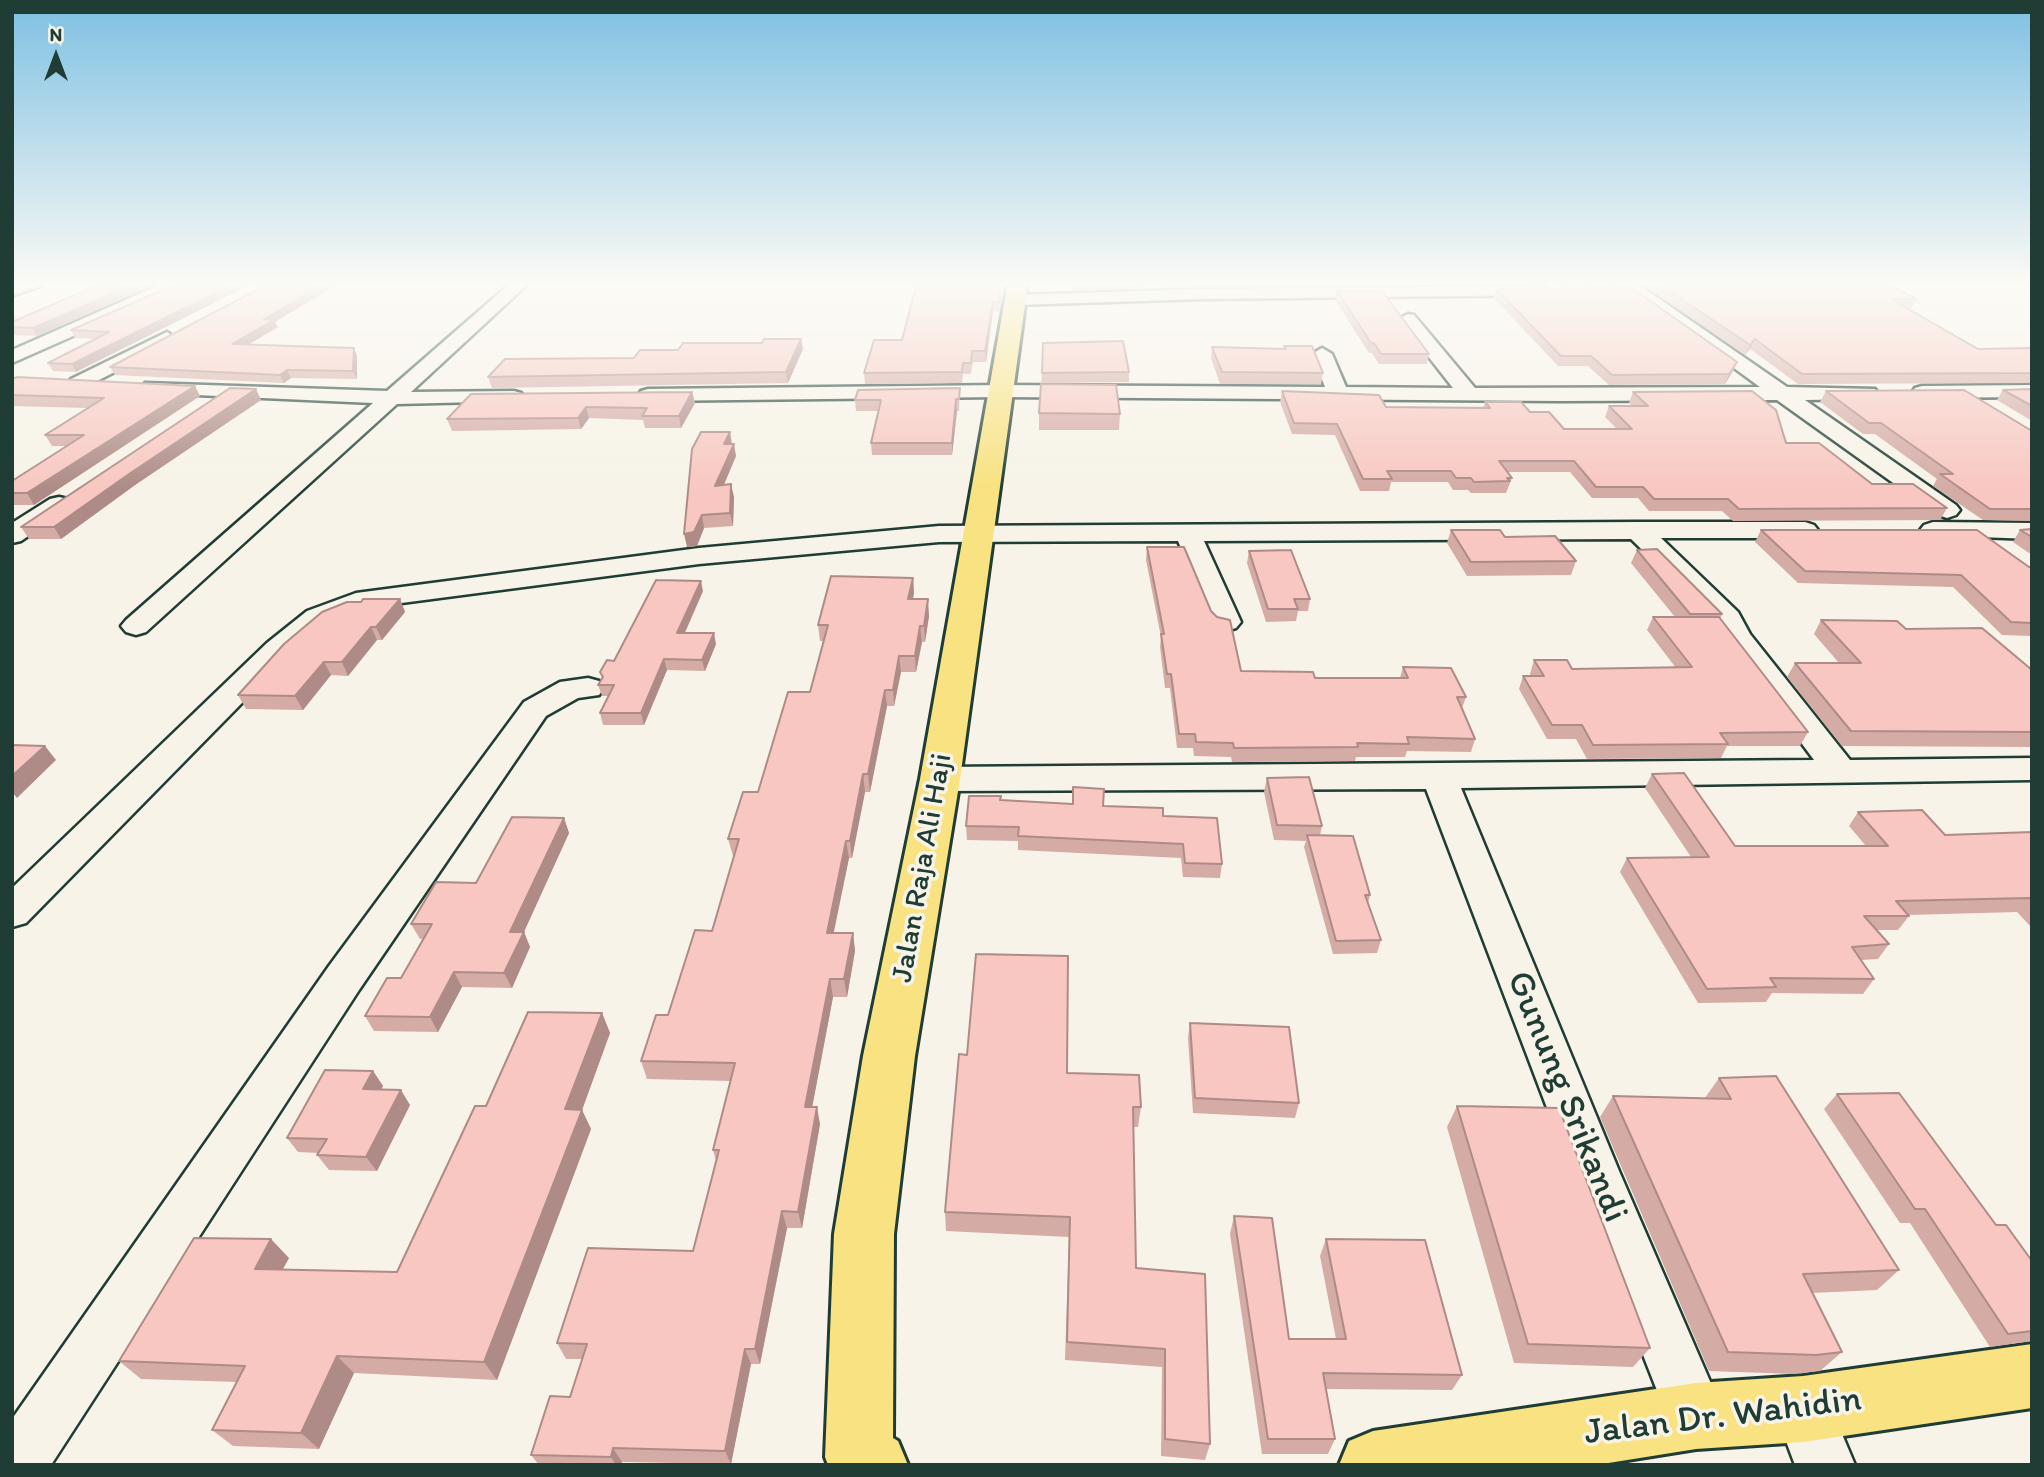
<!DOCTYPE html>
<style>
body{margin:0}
#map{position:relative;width:2044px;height:1477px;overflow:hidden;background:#f7f3e8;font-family:Itim,sans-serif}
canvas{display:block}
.frame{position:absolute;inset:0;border:14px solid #1f3d34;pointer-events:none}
.north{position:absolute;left:21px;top:21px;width:70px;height:70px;-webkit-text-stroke:5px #f7f3e8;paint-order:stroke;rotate:0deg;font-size:19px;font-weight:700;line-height:28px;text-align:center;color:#1f3d34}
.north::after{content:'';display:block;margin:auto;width:24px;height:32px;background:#1f3d34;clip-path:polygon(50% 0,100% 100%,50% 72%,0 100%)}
</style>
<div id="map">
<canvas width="2044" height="1477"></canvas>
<div class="frame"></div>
<div class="north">N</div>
</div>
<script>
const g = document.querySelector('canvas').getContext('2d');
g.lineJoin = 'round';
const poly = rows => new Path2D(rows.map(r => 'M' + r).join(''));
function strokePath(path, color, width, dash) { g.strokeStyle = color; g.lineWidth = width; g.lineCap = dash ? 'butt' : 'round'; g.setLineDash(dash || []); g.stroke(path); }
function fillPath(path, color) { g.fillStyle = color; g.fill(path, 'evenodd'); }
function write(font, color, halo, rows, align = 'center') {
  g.font = font + ' Itim,sans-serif'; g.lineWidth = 7; g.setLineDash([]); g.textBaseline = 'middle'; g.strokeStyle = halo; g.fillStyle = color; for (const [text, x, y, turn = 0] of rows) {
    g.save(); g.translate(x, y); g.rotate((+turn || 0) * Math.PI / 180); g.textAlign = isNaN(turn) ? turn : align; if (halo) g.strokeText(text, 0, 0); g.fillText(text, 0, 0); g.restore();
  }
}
const street = poly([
 [19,282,43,282,41,286,12,296,12,285,19,282],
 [166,282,188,282,186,286,12,363,12,350,166,282],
 [512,282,530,282,411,392,514,391,521,393,525,397,521,401,397,404,146,632,136,635,126,632,121,626,126,620,373,403,152,393,145,391,142,387,145,383,387,391,512,282],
 [1616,282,1635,282,1787,387,1875,389,1878,393,1875,397,1868,399,1805,400,1956,505,1960,510,1956,515,1947,518,1938,515,1777,400,1561,401,1001,397,648,401,641,399,638,395,641,391,648,389,1001,385,1325,387,1312,354,1322,348,1332,354,1346,387,1453,388,1399,319,1408,314,1414,315,1475,388,1760,387,1616,282],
 [1542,286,1551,291,1548,295,1205,299,1016,305,1007,300,1016,295,1205,289,1542,286],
 [167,332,176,338,174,342,85,387,78,389,71,387,68,383,71,379,167,332],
 [2032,385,2032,397,1922,398,1915,396,1912,392,1915,388,1922,386,2032,385],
 [59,497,68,499,71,504,68,509,21,541,12,543,12,523,50,499,59,497],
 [1637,522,1805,522,1814,525,1818,530,1814,535,1805,538,1661,538,1738,612,1750,634,1850,760,2032,758,2032,780,1461,788,1619,1171,1725,1416,1716,1436,1696,1445,1676,1436,1667,1416,1571,1171,1426,789,940,791,928,787,923,779,928,771,940,767,1814,760,1726,642,1715,621,1631,539,1204,541,1241,622,1236,628,1226,631,1216,628,1211,622,1178,541,939,542,699,564,371,607,327,623,289,655,26,923,12,927,12,888,267,643,307,611,356,593,699,548,939,526,1637,522],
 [1933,522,2032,523,2032,539,1924,535,1920,530,1924,525,1933,522],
 [588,678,599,681,604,688,599,695,578,698,546,716,359,990,51,1465,12,1465,12,1419,329,966,524,702,560,682,588,678],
 [1803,1380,1823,1389,1855,1465,1795,1465,1774,1409,1783,1389,1803,1380]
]);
const primary = poly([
 [1008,282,1028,282,960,779,915,1056,894,1234,893,1438,898,1441,908,1465,828,1465,825,1457,834,1234,863,1056,920,779,1008,282],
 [2032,1344,2032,1408,1803,1442,1696,1449,1596,1465,1339,1465,1349,1441,1373,1431,1696,1383,1803,1376,2032,1344]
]);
strokePath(street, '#1f3d34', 5);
strokePath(primary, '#1f3d34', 6);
fillPath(street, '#f7f3e8');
fillPath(primary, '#f8e281');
fillPath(poly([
 [105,282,37,336,12,335,12,322],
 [181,282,76,372,53,371,48,363,95,339,75,338,71,330],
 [999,282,1000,312,993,311,986,362,973,362,971,374,963,374,962,383,865,384,864,373,902,340],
 [1071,282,1141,282,1141,288,1073,291],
 [1324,282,1369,282,1369,284,1325,284],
 [1414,282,1444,282,1414,283],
 [1639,282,1885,282,1916,299,1911,309,1908,309,1978,349,2032,348,2032,383,1798,384,1750,349,1745,355],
 [1496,289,1737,362,1733,371,1725,384,1609,385,1588,366,1558,366,1494,298],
 [1337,291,1429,354,1427,364,1379,364,1372,353,1369,353,1335,300],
 [275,322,278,327,249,344,357,356,357,379,291,378,284,383,115,375,110,367],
 [801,339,803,349,788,383,492,388,488,377,634,358,678,350],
 [1284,346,1323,373,1321,384,1220,384,1211,358,1212,347,1284,349],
 [1129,372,1129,382,1041,383,1042,373],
 [12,379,200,396,34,505,12,505,12,481,67,446,52,446,45,435,88,408,12,406],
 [960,388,959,411,957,411,952,455,872,455,871,443,879,411,856,411,855,400],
 [2032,389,2032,421,1997,400,2003,390],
 [1282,391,1386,407,1483,408,1485,402,1530,412,1564,429,1617,429,1605,417,1609,406,1632,406,1629,403,1633,392,1786,443,1872,484,1947,508,1940,520,1733,521,1722,511,1649,511,1638,498,1592,498,1570,472,1508,472,1512,478,1506,493,1471,493,1468,490,1453,490,1448,482,1391,482,1389,491,1360,491,1335,435,1292,434,1280,402],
 [1826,391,2032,431,2032,521,1983,520,1933,486,1937,479,1875,434,1863,434,1820,402],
 [692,392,695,403,681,428,645,428,643,420,589,418,581,429,452,431,447,419],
 [261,400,135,485,61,539,29,539,21,527],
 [1039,413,1120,414,1119,430,1039,430],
 [732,444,736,456,724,485,734,497,733,526,704,528,697,546,687,547],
 [2032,529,2032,555,2013,542,2020,530],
 [1451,530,1505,537,1576,561,1571,575,1467,576,1447,543],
 [1761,530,2032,567,2032,636,2002,635,1953,587,1798,583,1755,542],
 [1147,547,1211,611,1241,671,1315,678,1400,678,1403,667,1466,697,1462,708,1475,739,1471,752,1407,751,1405,757,1356,757,1355,761,1232,762,1231,757,1194,756,1193,748,1177,748,1170,688,1165,688,1160,647,1161,637,1146,560],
 [1637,550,1722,614,1720,619,1808,732,1800,746,1727,746,1721,758,1587,759,1576,739,1547,739,1519,689,1523,676,1531,676,1530,674,1534,660,1572,669,1676,668,1647,630,1653,617,1675,617,1631,563],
 [1249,551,1310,599,1308,611,1298,611,1296,621,1266,622,1247,563],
 [913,578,914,593,913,599,929,616,925,642,922,642,916,672,901,672,894,706,887,706,870,792,865,792,852,858,849,858,833,933,853,933,855,951,847,997,833,997,812,1107,820,1124,802,1228,787,1228,760,1364,751,1364,731,1464,622,1462,622,1465,539,1465,531,1455,570,1397,582,1359,566,1359,557,1343,693,1251,716,1161,713,1150,731,1081,647,1079,641,1061,668,1015,712,931,734,856,733,856,728,839,758,792,810,692,824,641,820,641,818,625],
 [703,591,685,633,716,644,705,671,667,670,644,725,603,725,600,713,608,696,602,696,598,685,602,678,600,672],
 [400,599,405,612,382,640,377,640,348,676,331,675,303,710,246,709,238,695,361,602],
 [1821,620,1906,629,2032,670,2032,747,1842,746,1787,677,1795,663,1839,663,1814,634],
 [1652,774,1735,846,1866,846,1849,826,1858,812,1945,835,2032,832,2032,928,2017,912,1908,915,1909,916,1898,930,1877,930,1889,944,1878,959,1861,960,1874,979,1863,994,1772,993,1766,1002,1698,1003,1620,872,1627,858,1691,857,1645,788],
 [1267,778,1322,826,1320,835,1370,895,1368,903,1381,940,1377,953,1333,954,1304,847,1306,841,1274,840,1264,792],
 [1001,800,1103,806,1163,816,1222,864,1220,878,1183,877,1181,858,1018,850,1018,841,967,840,966,826],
 [564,818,569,833,524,932,530,947,512,988,462,987,438,1032,374,1031,365,1016,401,978,424,939,420,939,411,924,476,883],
 [602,1013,610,1033,582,1110,591,1129,497,1380,354,1373,319,1449,233,1446,212,1430,237,1382,141,1379,119,1361,289,1258,282,1270,397,1272,486,1106],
 [1190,1023,1299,1103,1295,1118,1193,1113,1188,1038],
 [373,1071,383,1086,381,1090,410,1105,377,1171,329,1170,317,1155,319,1153,298,1152,287,1138],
 [1067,1073,1141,1107,1138,1127,1133,1127,1136,1268,1210,1444,1205,1460,1161,1456,1162,1367,1065,1360,1069,1237,946,1231,945,1212],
 [1719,1078,1899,1270,1877,1290,1812,1293,1842,1352,1820,1371,1794,1374,1709,1371,1600,1117,1613,1096,1705,1098],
 [1837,1094,1996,1225,2032,1261,2032,1341,1990,1347,1910,1223,1900,1223,1824,1109],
 [1457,1106,1650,1348,1633,1367,1514,1363,1447,1127],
 [1234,1216,1289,1339,1336,1339,1320,1256,1326,1239,1462,1375,1452,1390,1326,1389,1335,1439,1328,1454,1262,1454,1230,1234]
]), '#d5aba6');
fillPath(poly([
 [139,282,159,282,37,336,33,328],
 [238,282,256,282,76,372,72,364],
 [327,282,342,282,275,322,278,327,236,352,232,344,264,319],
 [993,302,993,311,986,362,985,351],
 [801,339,803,349,788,383,786,372],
 [1755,339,1750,349,1745,355,1750,345],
 [354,348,357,356,357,379,353,371],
 [1737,362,1733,371,1725,384,1729,374],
 [287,370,291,378,284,383,280,375],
 [195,386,200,396,34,505,27,493],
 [256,389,261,400,135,485,61,539,54,527,129,474],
 [692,392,695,403,681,428,679,416],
 [956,399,957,411,952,455,952,443],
 [586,407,589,418,581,429,578,418],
 [730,432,732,444,724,444],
 [734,444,736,456,718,498,715,486],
 [731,484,734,497,733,526,730,513],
 [702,515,704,528,697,546,687,547,684,534],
 [913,578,914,593,909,615,908,599],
 [701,581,703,591,680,643,677,633],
 [400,599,405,612,382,640,376,627],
 [928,599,929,616,925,642,924,626],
 [920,626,922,642,916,672,915,656],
 [371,627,377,640,348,676,342,662],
 [714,633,716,644,705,671,702,660],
 [899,656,901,672,894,706,893,690],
 [664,659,667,670,644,725,641,713],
 [324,662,331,675,303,710,295,696],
 [885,690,887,706,870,792,868,774],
 [45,746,56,760,17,798,12,792,12,776],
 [863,774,865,792,852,858,850,841],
 [564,818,569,833,517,947,510,932],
 [846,841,849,858,830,951,827,933],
 [524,932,530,947,512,988,504,973],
 [853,933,855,951,847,997,844,979],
 [454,972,462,987,438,1032,430,1017],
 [830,979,833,997,809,1124,805,1107],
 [602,1013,610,1033,582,1110,591,1129,497,1380,484,1362,565,1109],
 [373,1071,383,1086,373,1104,363,1089],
 [401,1090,410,1105,377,1171,366,1157],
 [817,1107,820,1124,802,1228,798,1212],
 [782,1211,787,1228,760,1364,755,1349],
 [271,1239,289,1258,273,1287,255,1269],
 [745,1349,751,1364,731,1464,725,1451],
 [337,1356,354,1373,319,1449,301,1433],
 [613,1448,622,1462,622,1465,616,1465,611,1457]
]), '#ae8b87');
const building = poly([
 [105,282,139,282,33,328,12,327,12,322,105,282],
 [181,282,238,282,72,364,48,363,109,332,71,330,181,282],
 [272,282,327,282,264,319,274,320,232,344,354,348,353,371,287,370,280,375,110,367,272,282],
 [917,282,999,282,1000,302,993,302,985,351,972,351,971,363,963,363,962,372,864,373,874,340,902,340,917,282],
 [1656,282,1885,282,1916,299,1891,299,1978,349,2032,348,2032,373,1802,374,1755,339,1750,345,1656,282],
 [1632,288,1737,362,1729,374,1612,375,1591,356,1561,356,1496,289,1632,288],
 [1337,291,1382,291,1429,354,1381,354,1374,343,1371,343,1337,291],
 [764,339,801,339,786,372,488,377,505,359,634,358,640,350,678,350,683,343,762,343,764,339],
 [1123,341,1129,372,1042,373,1043,343,1123,341],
 [1284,346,1312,346,1323,373,1222,372,1212,347,1286,349,1284,346],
 [17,377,195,386,27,493,12,493,12,481,84,435,45,435,104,398,12,395,12,379,17,377],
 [1041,384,1116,385,1120,414,1039,413,1041,384],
 [230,388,256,389,129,474,54,527,21,527,230,388],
 [960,388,959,399,956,399,952,443,871,443,881,400,855,400,858,390,960,388],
 [2032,389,2032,406,2003,390,2032,389],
 [1964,390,2032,431,2032,509,1990,509,1940,474,1953,474,1881,423,1869,423,1826,391,1964,390],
 [1282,391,1379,395,1386,407,1490,408,1485,402,1521,402,1530,412,1549,412,1564,429,1632,429,1609,406,1648,406,1633,392,1752,391,1776,410,1786,443,1819,443,1872,484,1913,484,1947,508,1739,509,1728,499,1654,499,1643,487,1596,487,1574,461,1499,461,1512,478,1507,478,1510,481,1474,482,1471,478,1456,478,1451,471,1387,471,1392,479,1363,479,1337,424,1294,423,1282,391],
 [692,392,679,416,642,416,647,408,586,407,578,418,447,419,471,394,692,392],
 [701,432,730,432,724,444,734,444,715,486,731,484,730,513,702,515,694,532,684,534,692,449,701,432],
 [2032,529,2032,537,2020,530,2032,529],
 [1451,530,1500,530,1505,537,1555,536,1576,561,1471,562,1451,530],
 [1761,530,1977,530,2029,567,2032,567,2032,623,2011,622,1961,575,1805,571,1761,530],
 [1147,547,1184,547,1211,611,1217,617,1230,620,1241,671,1313,672,1315,678,1408,678,1403,667,1451,668,1466,697,1457,697,1475,739,1407,737,1409,744,1357,743,1358,747,1234,748,1233,743,1196,742,1195,734,1179,734,1171,674,1167,674,1161,634,1164,634,1147,547],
 [1657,549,1722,614,1690,614,1637,550,1657,549],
 [1291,550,1310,599,1294,599,1298,609,1268,609,1249,551,1291,550],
 [831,576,913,578,908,599,928,599,924,626,920,626,915,656,899,656,893,690,885,690,868,774,863,774,850,841,846,841,827,933,853,933,844,979,830,979,805,1107,817,1107,798,1212,782,1211,755,1349,745,1349,725,1451,613,1448,611,1457,531,1455,550,1396,570,1397,587,1344,557,1343,588,1248,693,1251,719,1150,713,1150,735,1063,641,1061,656,1015,668,1015,695,930,712,931,739,839,728,839,743,792,758,792,788,692,810,692,828,625,818,625,831,576],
 [656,580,701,581,677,633,714,633,702,660,664,659,641,713,600,713,614,685,598,685,603,677,600,672,607,660,614,661,656,580],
 [363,599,400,599,376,627,371,627,342,662,324,662,295,696,238,695,284,644,322,612,347,602,361,602,363,599],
 [1653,617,1719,617,1808,732,1720,733,1728,744,1593,745,1582,725,1552,725,1523,676,1544,676,1534,660,1567,660,1572,669,1692,667,1653,617],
 [1821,620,1897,621,1906,629,1982,628,2032,670,2032,732,1851,731,1795,663,1861,663,1821,620],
 [12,745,45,746,12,776,12,745],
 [1684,773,1735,846,1888,846,1858,812,1922,810,1945,835,2032,832,2032,900,2030,898,1896,901,1909,916,1864,916,1889,944,1852,947,1874,979,1770,978,1776,987,1707,989,1627,858,1709,857,1652,774,1684,773],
 [1309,777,1322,826,1277,825,1267,778,1309,777],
 [1073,787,1104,789,1103,806,1163,808,1163,816,1217,818,1222,864,1185,863,1183,844,1018,836,1019,827,966,826,969,796,1001,796,1000,800,1073,804,1073,787],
 [512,817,564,818,510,932,524,932,504,973,454,972,430,1017,365,1016,387,978,401,978,432,924,411,924,436,882,476,883,512,817],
 [1307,835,1353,836,1370,895,1365,895,1381,940,1336,941,1307,835],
 [976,954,1068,956,1067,1073,1139,1075,1141,1107,1133,1107,1136,1268,1205,1274,1210,1444,1165,1439,1165,1349,1067,1342,1070,1217,945,1212,959,1054,967,1055,976,954],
 [528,1012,602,1013,565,1109,582,1110,484,1362,337,1356,301,1433,212,1430,245,1366,119,1361,194,1238,271,1239,255,1269,397,1272,475,1106,486,1106,528,1012],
 [1190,1023,1289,1027,1299,1103,1195,1098,1190,1023],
 [325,1070,373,1071,363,1089,401,1090,366,1157,317,1155,327,1139,287,1138,325,1070],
 [1776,1076,1899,1270,1803,1274,1842,1352,1816,1355,1728,1352,1613,1096,1731,1099,1719,1078,1776,1076],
 [1899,1093,1996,1225,2006,1225,2032,1261,2032,1331,2008,1334,1925,1209,1915,1209,1837,1094,1899,1093],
 [1457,1106,1559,1108,1650,1348,1528,1344,1457,1106],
 [1234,1216,1272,1218,1289,1339,1346,1339,1326,1239,1425,1240,1462,1375,1323,1373,1335,1439,1268,1439,1234,1216]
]);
fillPath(building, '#f8c7c1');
strokePath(building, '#ae8b87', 2);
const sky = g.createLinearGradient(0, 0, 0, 489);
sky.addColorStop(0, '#7ec0e2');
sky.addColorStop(0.58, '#fbfaf5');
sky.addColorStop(1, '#fbfaf500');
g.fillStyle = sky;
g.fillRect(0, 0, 2044, 489);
write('30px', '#1f3d34', '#f7f3e8', [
 ["Jalan Raja Ali Haji",923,868,-80]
]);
write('37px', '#1f3d34', '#f7f3e8', [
 ["Gunung Srikandi",1566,1097,68],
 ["Jalan Dr. Wahidin",1723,1417,-7]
]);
</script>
